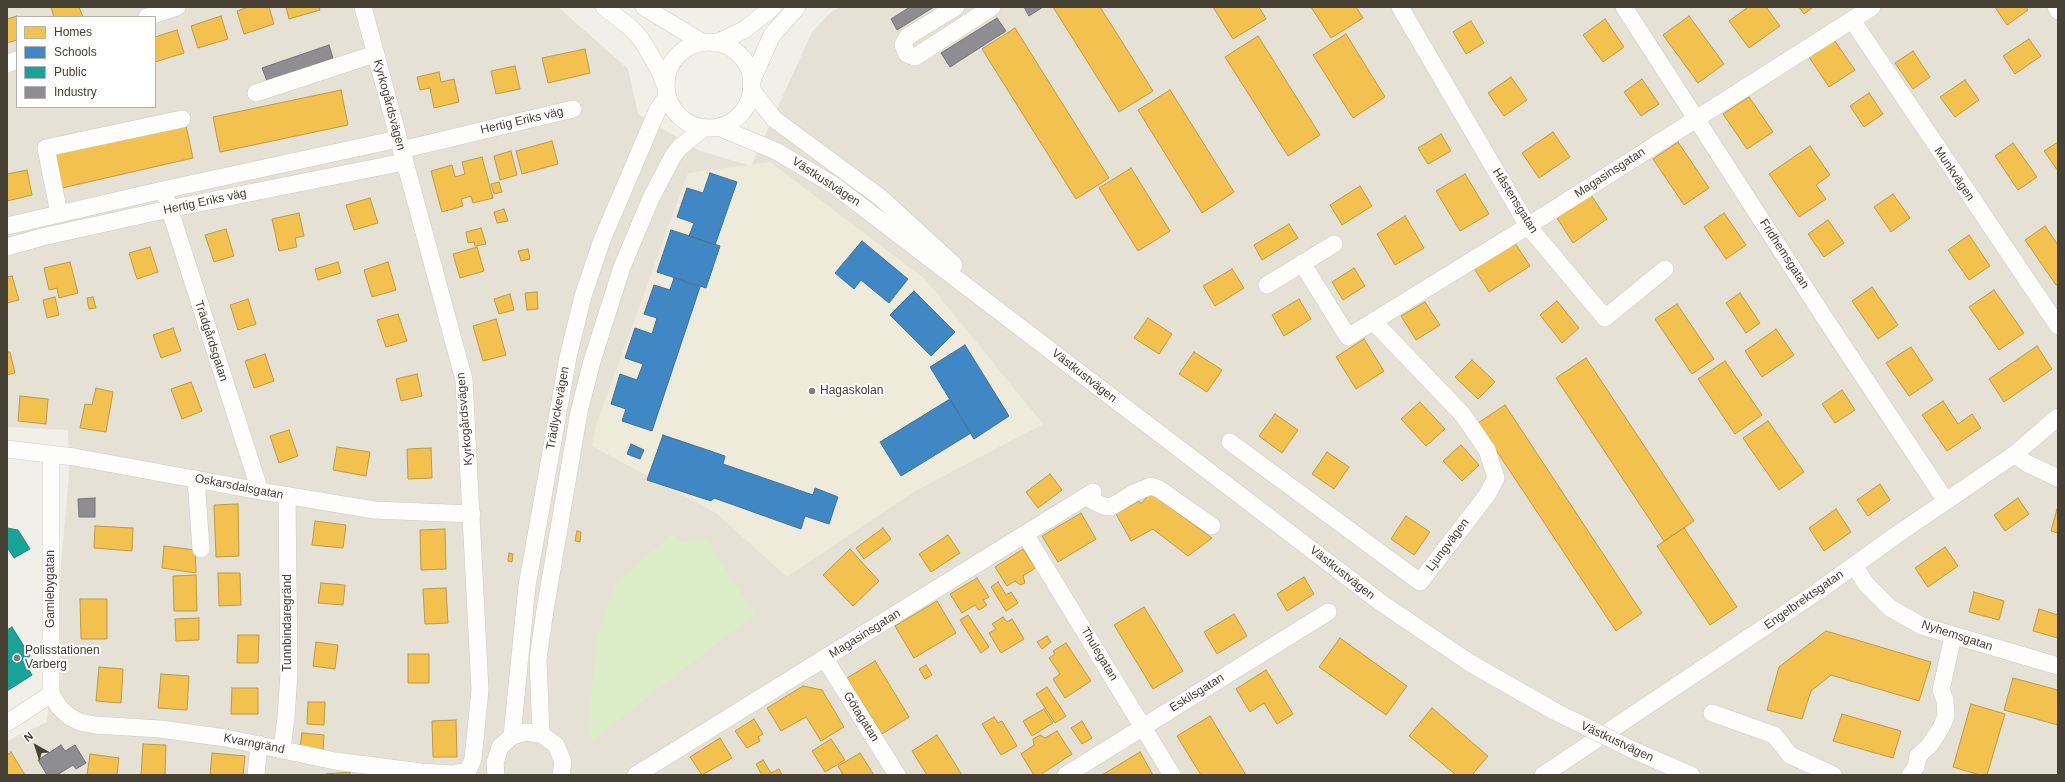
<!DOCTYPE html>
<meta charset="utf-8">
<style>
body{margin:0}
#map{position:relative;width:2065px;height:782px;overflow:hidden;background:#f0efe8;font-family:Helvetica,sans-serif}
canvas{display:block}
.frame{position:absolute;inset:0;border:8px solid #474134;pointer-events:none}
.legend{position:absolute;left:16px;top:16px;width:140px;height:92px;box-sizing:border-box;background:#fff;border:1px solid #b5b3ae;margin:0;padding:5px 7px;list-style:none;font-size:12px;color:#474134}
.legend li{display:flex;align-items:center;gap:8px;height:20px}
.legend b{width:20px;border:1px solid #b5b3ae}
.north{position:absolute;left:16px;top:726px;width:40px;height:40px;-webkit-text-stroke:3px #fff;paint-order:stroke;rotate:321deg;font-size:11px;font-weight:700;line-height:16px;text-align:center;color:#474134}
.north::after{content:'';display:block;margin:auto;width:14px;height:18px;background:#474134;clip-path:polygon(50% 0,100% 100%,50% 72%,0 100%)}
</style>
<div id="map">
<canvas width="2065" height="782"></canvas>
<div class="frame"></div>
<ul class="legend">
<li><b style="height:11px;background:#f2c14e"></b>Homes</li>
<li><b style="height:11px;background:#3f88c5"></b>Schools</li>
<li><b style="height:11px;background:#17a398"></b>Public</li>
<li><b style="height:11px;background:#8d8d92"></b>Industry</li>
</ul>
<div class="north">N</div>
</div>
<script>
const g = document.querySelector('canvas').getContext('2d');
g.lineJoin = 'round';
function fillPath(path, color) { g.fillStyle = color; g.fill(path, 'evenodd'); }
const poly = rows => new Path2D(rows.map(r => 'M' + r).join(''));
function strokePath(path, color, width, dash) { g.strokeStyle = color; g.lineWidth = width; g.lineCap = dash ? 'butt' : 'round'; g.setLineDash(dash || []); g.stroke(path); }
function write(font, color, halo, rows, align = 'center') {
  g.font = font + ' Helvetica,sans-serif'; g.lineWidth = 4; g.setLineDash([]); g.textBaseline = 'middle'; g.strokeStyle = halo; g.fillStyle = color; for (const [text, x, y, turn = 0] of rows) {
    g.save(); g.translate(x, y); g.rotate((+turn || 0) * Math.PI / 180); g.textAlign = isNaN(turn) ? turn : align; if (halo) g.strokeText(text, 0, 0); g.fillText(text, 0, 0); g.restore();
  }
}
fillPath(poly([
 [7,7,558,7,628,69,638,114,700,151,751,166,812,32,830,13,840,7,2058,7,2058,775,7,775,7,741,47,722,69,475,68,430,7,427],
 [17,17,155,17,155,107,17,107]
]), '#e5e1d5');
fillPath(poly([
 [770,162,925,279,1043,424,917,490,787,577,716,513,592,446,596,425,688,173]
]), '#efebda');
fillPath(poly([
 [671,534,683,542,706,539,755,614,591,741,588,729,597,638,615,585]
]), '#dbedc6');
const homes = poly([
 [51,7,79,7,83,17,54,17,51,7],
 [248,7,269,7,274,24,244,34,237,11,248,7],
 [286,7,319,7,320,10,289,19,286,7],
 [1053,7,1100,7,1153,91,1119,112,1053,7],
 [1213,7,1259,7,1266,19,1233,39,1213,7],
 [1311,7,1356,7,1363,18,1331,38,1311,7],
 [1748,7,1766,7,1780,26,1749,48,1729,21,1748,7],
 [1799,7,1813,7,1804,14,1799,7],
 [1995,7,2026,7,2028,10,2007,25,1995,7],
 [17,16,17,40,7,43,7,19,17,16],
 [221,16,228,39,198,48,191,26,221,16],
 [1689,16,1724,64,1698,83,1663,35,1689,16],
 [1605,19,1624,47,1603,62,1583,35,1605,19],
 [1471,21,1484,43,1466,54,1453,32,1471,21],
 [1015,28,1109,178,1076,199,982,49,1015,28],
 [177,30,184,53,155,62,155,37,177,30],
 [1346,34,1385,97,1353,118,1313,55,1346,34],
 [1258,36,1320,135,1288,156,1225,57,1258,36],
 [2029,39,2041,56,2015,74,2003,56,2029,39],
 [1834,40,1855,70,1829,87,1809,57,1834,40],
 [585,49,590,73,548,83,542,58,585,49],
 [1913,51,1930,77,1913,89,1895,63,1913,51],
 [515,66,520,89,496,94,491,71,515,66],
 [439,72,441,82,454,79,459,102,434,108,430,88,420,90,417,77,439,72],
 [1511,77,1527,100,1504,116,1488,93,1511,77],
 [1642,79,1659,104,1641,116,1624,92,1642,79],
 [1965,80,1979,100,1955,117,1940,97,1965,80],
 [341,90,348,125,220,152,213,117,341,90],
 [1170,90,1234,192,1202,213,1138,110,1170,90],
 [1869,93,1883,114,1864,127,1850,106,1869,93],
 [1749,97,1773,132,1747,149,1723,114,1749,97],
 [185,121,193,158,62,188,54,151,185,121],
 [1553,132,1570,157,1539,178,1522,153,1553,132],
 [1441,134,1451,151,1428,164,1418,148,1441,134],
 [552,141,558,164,522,174,516,151,552,141],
 [1678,142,1709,188,1684,205,1653,159,1678,142],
 [2058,142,2058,171,2044,151,2058,142],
 [2013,143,2037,177,2018,190,1995,156,2013,143],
 [1810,146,1830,175,1816,185,1826,199,1799,217,1769,174,1810,146],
 [511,151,517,175,500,180,494,156,511,151],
 [482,157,493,198,473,203,471,196,461,199,463,206,442,212,431,171,452,165,455,177,465,174,462,162,482,157],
 [1131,168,1170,231,1138,251,1099,188,1131,168],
 [27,170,32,195,7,201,7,174,27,170],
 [1465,174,1489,214,1460,231,1436,191,1465,174],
 [499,182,502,192,494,194,491,184,499,182],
 [1360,186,1372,206,1342,225,1330,205,1360,186],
 [1893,194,1910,218,1891,232,1874,207,1893,194],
 [1591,195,1607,219,1573,243,1557,218,1591,195],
 [370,198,378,223,354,230,346,205,370,198],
 [504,209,508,221,497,223,494,212,504,209],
 [299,213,304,236,295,238,297,247,279,251,272,219,299,213],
 [1724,213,1746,245,1726,259,1704,227,1724,213],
 [1405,216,1424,248,1395,265,1377,234,1405,216],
 [1828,220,1844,243,1824,257,1808,234,1828,220],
 [1289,224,1298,238,1262,260,1254,245,1289,224],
 [2045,226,2058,245,2058,284,2056,285,2025,240,2045,226],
 [481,228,486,244,475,246,474,242,468,243,466,232,481,228],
 [226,229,234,256,214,262,205,235,226,229],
 [1969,235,1990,266,1969,280,1948,250,1969,235],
 [1515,243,1530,266,1489,292,1474,268,1515,243],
 [150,247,158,272,137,279,129,253,150,247],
 [477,247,484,271,460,278,453,254,477,247],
 [528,249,530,259,521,261,518,251,528,249],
 [70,262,78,293,59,298,57,288,49,290,44,268,70,262],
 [338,262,341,273,318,280,315,269,338,262],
 [388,262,396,290,372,297,364,270,388,262],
 [1354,268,1365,286,1343,300,1332,282,1354,268],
 [1232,269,1244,288,1215,306,1203,286,1232,269],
 [12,276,19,300,7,303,7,277,12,276],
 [1872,287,1898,325,1878,339,1852,301,1872,287],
 [1994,290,2024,333,1999,350,1969,307,1994,290],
 [537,292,538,309,527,310,525,293,537,292],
 [1740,293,1760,323,1746,333,1726,303,1740,293],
 [510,294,514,310,499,314,494,299,510,294],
 [55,297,59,315,47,318,43,300,55,297],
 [93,297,96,308,89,309,87,298,93,297],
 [248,299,256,324,238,330,230,305,248,299],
 [1299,299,1311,319,1284,336,1272,315,1299,299],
 [1557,301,1579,328,1562,343,1540,315,1557,301],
 [1425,302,1440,325,1416,340,1401,316,1425,302],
 [1677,304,1714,359,1692,374,1655,319,1677,304],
 [398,314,407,341,386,347,377,320,398,314],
 [1148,318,1172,334,1159,354,1134,338,1148,318],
 [496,319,506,355,483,361,473,326,496,319],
 [173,328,181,351,161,358,153,335,173,328],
 [1776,329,1794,355,1762,377,1745,351,1776,329],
 [1364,339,1384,371,1356,389,1336,357,1364,339],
 [2037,346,2052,369,2004,402,1989,379,2037,346],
 [1911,347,1933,380,1909,396,1886,363,1911,347],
 [7,352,10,352,15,373,7,375,7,352],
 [1194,352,1222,370,1207,392,1179,374,1194,352],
 [265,354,274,381,254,388,245,361,265,354],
 [1586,358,1694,521,1664,541,1556,378,1586,358],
 [1472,360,1495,382,1478,399,1455,377,1472,360],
 [1725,361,1762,415,1735,434,1698,379,1725,361],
 [417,374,422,396,401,401,396,379,417,374],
 [191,382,202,411,182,419,171,389,191,382],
 [96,388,113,392,106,432,80,428,85,404,92,405,96,388],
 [1842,390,1855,410,1835,423,1822,404,1842,390],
 [20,396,48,399,46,424,18,421,20,396],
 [1943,401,1958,424,1972,414,1981,428,1947,451,1922,415,1943,401],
 [1420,402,1445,429,1426,446,1401,419,1420,402],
 [1505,405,1642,613,1616,631,1478,423,1505,405],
 [1275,414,1298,430,1282,453,1259,436,1275,414],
 [1768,421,1804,472,1779,490,1743,438,1768,421],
 [289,430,298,456,279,463,270,436,289,430],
 [1461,445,1479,465,1462,481,1443,461,1461,445],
 [337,447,370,452,366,476,333,470,337,447],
 [431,448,432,478,408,479,407,449,431,448],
 [1327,452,1349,467,1334,489,1312,474,1327,452],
 [1050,474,1062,490,1038,508,1026,492,1050,474],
 [1880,484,1890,500,1868,516,1857,500,1880,484],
 [1150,493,1212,538,1188,556,1153,529,1131,541,1116,514,1139,501,1141,504,1150,493],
 [2018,498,2029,514,2005,531,1994,515,2018,498],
 [238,504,239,556,216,557,214,505,238,504],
 [1836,509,1851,532,1824,551,1809,528,1836,509],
 [2057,509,2058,509,2058,533,2051,531,2057,509],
 [1081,513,1096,539,1058,562,1042,536,1081,513],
 [1406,516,1430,532,1414,555,1391,539,1406,516],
 [315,521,346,525,343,548,312,545,315,521],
 [95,526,133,528,132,551,94,548,95,526],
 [883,528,891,539,864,559,856,548,883,528],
 [1684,528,1737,607,1710,625,1657,546,1684,528],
 [445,529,446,569,421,570,420,530,445,529],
 [577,531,581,532,580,542,575,541,577,531],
 [948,535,960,553,931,572,919,554,948,535],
 [164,546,195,550,196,573,162,568,164,546],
 [1945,547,1958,566,1928,587,1915,568,1945,547],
 [850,549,879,581,853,606,823,575,850,549],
 [1023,549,1035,568,1023,576,1025,583,1020,585,1015,581,1007,586,995,567,1023,549],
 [509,553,513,554,512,562,508,561,509,553],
 [218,573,240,573,241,605,219,606,218,573],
 [196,575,197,611,174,611,173,576,196,575],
 [1304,577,1314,594,1287,611,1277,594,1304,577],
 [977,578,989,597,983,600,987,605,979,610,975,605,962,613,950,594,977,578],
 [998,582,1006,595,1011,592,1018,603,1006,611,991,587,998,582],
 [321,583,345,585,343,605,318,603,321,583],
 [446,588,448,623,425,624,423,589,446,588],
 [1974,592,2004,601,1999,620,1969,612,1974,592],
 [80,599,107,599,107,639,81,639,80,599],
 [937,601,956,633,914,658,895,626,937,601],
 [1144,607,1183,671,1153,689,1114,625,1144,607],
 [2039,609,2058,615,2058,638,2033,631,2039,609],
 [1234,614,1247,636,1217,654,1204,632,1234,614],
 [968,615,989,647,981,653,960,620,968,615],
 [1003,617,1007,622,1012,619,1024,639,1001,653,989,633,996,629,992,624,1003,617],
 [199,618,199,640,176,641,175,619,199,618],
 [1826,631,1931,662,1919,701,1831,675,1811,691,1802,719,1767,710,1779,667,1826,631],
 [238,635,259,635,258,663,237,663,238,635],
 [1047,636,1051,642,1042,649,1037,642,1047,636],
 [1340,638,1407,686,1386,715,1319,667,1340,638],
 [316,642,338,645,335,669,313,666,316,642],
 [1066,643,1091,681,1065,698,1053,679,1060,674,1049,658,1055,654,1053,651,1066,643],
 [408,654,429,654,429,683,408,683,408,654],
 [875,661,909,717,882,734,847,678,875,661],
 [926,665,932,675,925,679,919,669,926,665],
 [99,667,123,669,121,703,96,701,99,667],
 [1266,670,1293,714,1277,724,1264,703,1250,712,1236,689,1266,670],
 [161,674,189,676,187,710,158,708,161,674],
 [2013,678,2058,690,2058,725,2004,710,2013,678],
 [803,686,822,690,844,727,821,741,806,717,781,731,767,708,803,686],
 [1047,687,1066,716,1055,723,1036,694,1047,687],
 [232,688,258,688,258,714,231,714,232,688],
 [308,702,325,702,324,725,307,724,308,702],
 [1971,704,2005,714,1987,775,1980,775,1953,767,1971,704],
 [1432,708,1488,756,1472,775,1456,775,1409,736,1432,708],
 [1044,709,1053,723,1032,736,1023,721,1044,709],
 [1842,714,1901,731,1893,758,1833,741,1842,714],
 [1210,716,1246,775,1201,775,1177,736,1210,716],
 [994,717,998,723,1002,721,1017,746,1001,755,982,724,994,717],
 [754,719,763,734,758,737,760,741,747,748,735,731,754,719],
 [456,720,457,757,433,757,432,721,456,720],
 [1082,721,1092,738,1082,744,1071,728,1082,721],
 [1057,731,1072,754,1040,775,1034,775,1021,754,1034,745,1033,739,1040,735,1045,738,1057,731],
 [302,733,324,735,323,750,300,747,302,733],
 [937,735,962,775,927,775,912,751,937,735],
 [720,738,732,758,702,775,690,757,720,738],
 [831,739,845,760,825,772,812,751,831,739],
 [143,744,166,745,165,775,141,775,143,744],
 [11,752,25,775,7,775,7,755,11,752],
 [1140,752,1153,775,1102,775,1140,752],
 [212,753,245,756,243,775,210,775,212,753],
 [860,753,874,775,843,775,838,766,860,753],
 [90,754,119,758,117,775,87,775,90,754],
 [763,760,771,773,779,769,782,775,762,775,756,764,763,760],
 [350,772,350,775,326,775,326,774,350,772]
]);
fillPath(homes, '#f2c14e');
strokePath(homes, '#bf9b46', 1);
const schools = poly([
 [710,173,737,182,715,245,689,236,694,223,677,217,687,188,703,193,710,173],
 [671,230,720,246,706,288,657,272,671,230],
 [862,241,908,279,889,303,861,280,854,289,835,273,862,241],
 [674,278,700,287,652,431,622,421,626,409,611,404,620,374,637,380,643,364,625,358,635,328,652,334,657,318,644,314,654,285,670,290,674,278],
 [914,291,955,332,931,356,890,315,914,291],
 [965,345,1009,416,974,439,930,367,965,345],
 [950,399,971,433,901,476,880,442,950,399],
 [663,435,725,456,723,464,813,495,815,488,838,497,829,524,805,516,801,529,714,498,711,501,647,480,663,435],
 [631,444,644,450,640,459,627,454,631,444]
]);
fillPath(schools, '#3f88c5');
strokePath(schools, '#41739a', 1);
const public = poly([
 [7,528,18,530,30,549,14,558,7,547,7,528],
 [12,627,30,656,23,660,32,675,7,691,7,630,12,627]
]);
fillPath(public, '#17a398');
strokePath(public, '#25867a', 1);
const industry = poly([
 [910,7,934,7,897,30,891,19,910,7],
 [1024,7,1043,7,1029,16,1024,7],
 [997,18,1006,31,950,67,941,53,997,18],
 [329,45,333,58,267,81,262,68,329,45],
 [95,498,95,517,79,517,78,499,95,498],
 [61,745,65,751,75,745,86,763,76,769,73,765,57,775,47,775,38,760,61,745]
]);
fillPath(industry, '#8d8d92');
strokePath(industry, '#787676', 1);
const minor = poly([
 [604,7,631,28,641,39,658,68,666,87],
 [644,7,703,43],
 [956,7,907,37,903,45,907,54,915,57,992,7],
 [1400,7,1528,226,1605,318,1665,269],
 [1624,7,1824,317,1946,501],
 [2056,7,2058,11],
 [147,17,177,7],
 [1852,20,2058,326],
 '666 85a43 43 0 1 1 86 0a43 43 0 1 1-86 0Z',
 [716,43,744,30,773,7],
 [7,64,17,60],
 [751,82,772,35,797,7],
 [751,89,774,119,881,198,954,265],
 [256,93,375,54],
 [718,127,776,151,835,186,1380,602,1470,663,1556,712],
 [401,150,573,109],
 [166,198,260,491],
 [59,214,46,148,182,119],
 [7,226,163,190,398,139],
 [7,247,42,237,169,209,404,162],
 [1302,263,1348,337,1528,226,1872,7],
 [1267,285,1334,244],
 [1230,442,1420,582,1487,495,1496,478,1487,450,1463,415,1374,322],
 [7,449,74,457,260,491,374,510,472,514],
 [2015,454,2026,463,2058,478],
 [196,479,201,549],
 [1086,497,1103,506,1111,507,1134,493,1151,486,1159,489,1212,526],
 [1025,534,1172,775],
 [1854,565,1866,584,1890,608,1922,626,2058,666],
 [825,659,897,775],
 [51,694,59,707,70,717,80,722,95,725,160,729,226,738,335,761,421,772,452,774,468,771,473,759,480,690,464,380,363,7],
 [1712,713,1774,735,1790,755,1833,775],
 [7,723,51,694,51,455],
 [541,734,538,659,545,610,579,412,592,361,622,267,651,198,673,156,680,147,704,128],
 [512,736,527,586,568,357,583,296,602,240,657,111,667,96],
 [282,748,286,718,289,673,287,496],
 [1633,750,1691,775],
 [256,775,259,744],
 [496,775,495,763,500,747,512,736,526,732,541,734,556,745,563,762,561,775],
 [636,775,1093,492],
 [1066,775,1328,612],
 [1543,775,1817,592,1895,536,2015,454,2058,417],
 [1910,775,1916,767,1918,756,1929,746,1941,728,1946,716,1945,700,1941,690,1953,636]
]);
strokePath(minor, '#cdcbc4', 18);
strokePath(minor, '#fdfdfc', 17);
const minorBridge = poly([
 [1556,712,1633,750]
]);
strokePath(minorBridge, '#cdcbc4', 18, []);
strokePath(minorBridge, '#fdfdfc', 17);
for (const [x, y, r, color] of [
 [812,391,4,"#827e73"],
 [17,658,4,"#827e73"]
]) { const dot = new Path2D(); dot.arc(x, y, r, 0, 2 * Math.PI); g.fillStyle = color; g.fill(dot); strokePath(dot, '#fff', 1.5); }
write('12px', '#474134', '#fff', [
 ["Kyrkogårdsvägen",389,105,75],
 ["Hertig Eriks väg",522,121,-13],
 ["Magasinsgatan",1610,173,-33],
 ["Munkvägen",1954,174,56],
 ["Västkustvägen",826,182,33],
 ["Håstensgatan",1515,201,58],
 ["Hertig Eriks väg",205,202,-12],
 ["Fridhemsgatan",1784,254,57],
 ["Trädgårdsgatan",211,341,72],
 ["Västkustvägen",1084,376,38],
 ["Trädlyckevägen",558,408,-80],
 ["Kyrkogårdsvägen",465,419,-95],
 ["Oskarsdalsgatan",239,487,11],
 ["Ljungvägen",1448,545,-53],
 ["Västkustvägen",1342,573,38],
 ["Gamlebygatan",51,589,-90],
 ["Engelbrektsgatan",1804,600,-35],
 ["Tunnbindaregränd",288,623,-90],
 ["Magasinsgatan",865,634,-32],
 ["Nyhemsgatan",1957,636,18],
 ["Thulegatan",1099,654,59],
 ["Eskilsgatan",1197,693,-32],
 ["Götagatan",861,717,58],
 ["Västkustvägen",1617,742,25],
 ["Kvarngränd",254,744,11]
]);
write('12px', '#474134', '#fff', [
 ["Hagaskolan",820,391],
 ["Polisstationen",25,651],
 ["Varberg",25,665]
], 'left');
</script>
